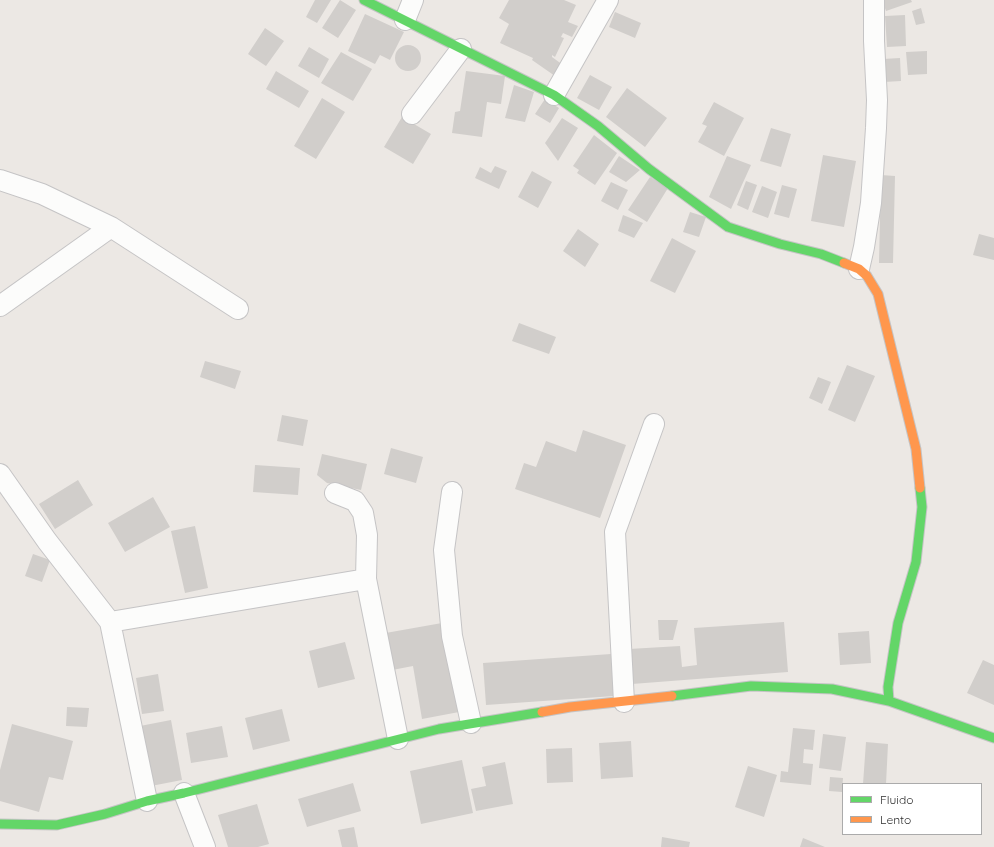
<!DOCTYPE html>
<style>
body{margin:0}
#map{position:relative;width:994px;height:847px;overflow:hidden;background:#ece8e4;font-family:Quicksand,sans-serif}
canvas{display:block}
.legend{position:absolute;left:842px;top:783px;width:140px;height:52px;box-sizing:border-box;background:#fff;border:1px solid #ababab;margin:0;padding:5px 7px;list-style:none;font-size:12px;color:#2e2e2e}
.legend li{display:flex;align-items:center;gap:8px;height:20px}
.legend b{width:20px;border:1px solid #ababab}
</style>
<div id="map">
<canvas width="994" height="847"></canvas>
<ul class="legend">
<li><b style="height:5px;background:#63d668"></b>Fluido</li>
<li><b style="height:5px;background:#ff974d"></b>Lento</li>
</ul>
</div>
<script>
const g = document.querySelector('canvas').getContext('2d');
g.lineJoin = 'round';
function fillPath(path, color) { g.fillStyle = color; g.fill(path, 'evenodd'); }
const poly = rows => new Path2D(rows.map(r => 'M' + r).join(''));
function strokePath(path, color, width, dash) { g.strokeStyle = color; g.lineWidth = width; g.lineCap = dash ? 'butt' : 'round'; g.setLineDash(dash || []); g.stroke(path); }
fillPath(poly([
 [315,0,331,0,317,23,306,17],
 [340,0,356,10,338,38,322,28],
 [509,0,564,0,576,5,568,22,578,26,572,37,563,33,561,37,564,38,555,57,552,55,552,57,563,65,555,76,532,60,533,58,500,43,509,24,499,18],
 [882,0,911,0,912,2,886,11],
 [921,8,925,23,916,25,912,11],
 [615,12,641,23,635,38,609,27],
 [365,14,404,32,390,60,380,55,375,64,348,51],
 [905,15,906,46,887,47,885,16],
 [265,28,284,41,266,66,248,54],
 '395 58a13 13 0 1 1 26 0a13 13 0 1 1-26 0Z',
 [309,47,329,59,319,78,298,66],
 [927,51,927,74,908,75,906,52],
 [341,52,372,69,353,101,321,83],
 [900,58,901,81,884,82,883,59],
 [276,71,309,91,299,108,266,89],
 [466,71,505,76,501,104,487,102,482,137,452,133,455,112,460,111],
 [590,75,612,87,599,110,577,98],
 [514,85,534,92,525,122,505,118],
 [627,88,667,118,645,147,606,117],
 [322,98,345,112,316,159,294,146],
 [545,99,559,108,550,123,535,114],
 [714,102,744,118,724,156,698,142,707,126,702,124],
 [402,117,431,134,413,164,384,147],
 [562,118,578,128,558,161,545,143],
 [771,128,791,134,781,167,760,161],
 [594,135,617,153,595,185,577,173,579,170,573,166],
 [823,155,856,161,844,227,811,221],
 [619,156,640,170,626,182,609,172],
 [727,156,751,165,731,209,709,197],
 [495,166,507,171,499,189,475,178,480,167,491,173],
 [532,171,552,182,538,208,518,197],
 [881,175,895,176,893,263,879,263],
 [650,177,668,188,647,222,628,210],
 [746,181,757,185,748,210,737,205],
 [611,182,628,190,618,210,601,201],
 [782,185,797,189,789,218,774,214],
 [762,186,777,192,768,218,752,212],
 [690,212,706,217,699,237,683,232],
 [623,215,643,223,634,238,618,231],
 [578,229,599,244,585,267,563,251],
 [979,234,994,238,994,260,973,255],
 [672,238,696,251,675,293,650,281],
 [519,323,556,337,549,354,512,341],
 [205,361,241,371,235,389,200,377],
 [847,365,875,376,855,422,828,410],
 [818,377,831,382,822,404,809,398],
 [282,415,308,420,303,446,277,441],
 [583,430,626,445,600,518,515,489,524,463,536,467,546,441,576,452],
 [391,448,423,457,416,483,384,474],
 [322,454,367,464,361,490,327,483,317,475],
 [255,465,300,468,298,495,253,492],
 [78,480,93,505,55,529,39,504],
 [153,497,170,527,125,552,108,523],
 [195,526,208,588,185,593,171,531],
 [33,554,50,560,42,582,25,576],
 [658,620,678,620,673,640,659,640],
 [784,622,788,672,632,684,629,649,680,646,682,667,697,665,694,628],
 [442,623,459,712,422,719,413,666,387,671,380,634],
 [869,631,871,663,840,665,838,633],
 [345,642,355,679,318,688,309,651],
 [611,654,614,696,486,705,483,663],
 [983,660,994,665,994,705,967,693],
 [158,674,164,711,142,714,136,678],
 [67,707,89,708,87,727,66,726],
 [282,709,290,741,253,750,245,718],
 [171,720,182,780,151,786,140,726],
 [12,724,73,741,63,780,49,777,39,812,0,801,0,770],
 [222,726,228,757,191,763,186,733],
 [793,728,815,730,813,750,804,749,803,763,813,764,811,785,780,782,781,771,788,772],
 [823,734,846,737,841,771,819,768],
 [631,741,633,777,601,779,599,743],
 [866,742,888,744,886,784,863,784],
 [572,748,573,782,547,783,546,749],
 [462,760,473,813,421,824,410,771],
 [505,762,513,804,476,811,471,789,486,786,482,767],
 [748,766,777,775,764,817,735,807],
 [830,777,843,778,842,792,829,791],
 [353,783,361,811,307,827,298,799],
 [257,804,269,844,258,847,228,847,218,815],
 [354,827,358,847,342,847,338,830],
 [662,837,690,842,689,847,661,847],
 [803,838,825,847,800,847]
]), '#d1cecb');
const street = poly([
 [405,20,413,0],
 [554,95,608,0],
 [412,114,461,49],
 [0,180,42,194,111,227,238,309],
 [859,269,864,247,871,203,876,128,877,100,874,41,874,0],
 [0,306,111,227],
 [0,474,47,541,110,622,147,801],
 [452,492,444,550,452,636,471,723],
 [335,493,355,501,363,513,367,535,366,579,398,739],
 [110,622,366,579],
 [624,702,615,532,654,424],
 [184,793,205,847]
]);
const fast = poly([
 [364,0,554,95,598,126,649,169,728,227,780,244,821,254,844,263],
 [672,696,751,686,832,689,889,701,994,738],
 [889,701,888,687,898,623,916,562,922,507,920,488],
 [0,824,57,825,105,814,147,801,184,793,439,729,542,712]
]);
const slow = poly([
 [844,263,859,269,867,276,878,294,916,449,920,488],
 [542,712,570,707,672,696]
]);
strokePath(street, '#c5c4c5', 22);
strokePath(fast, '#c5c4c5', 11);
strokePath(slow, '#c5c4c5', 11);
strokePath(street, '#fcfcfb', 20);
strokePath(fast, '#63d668', 9);
strokePath(slow, '#ff974d', 9);
</script>
